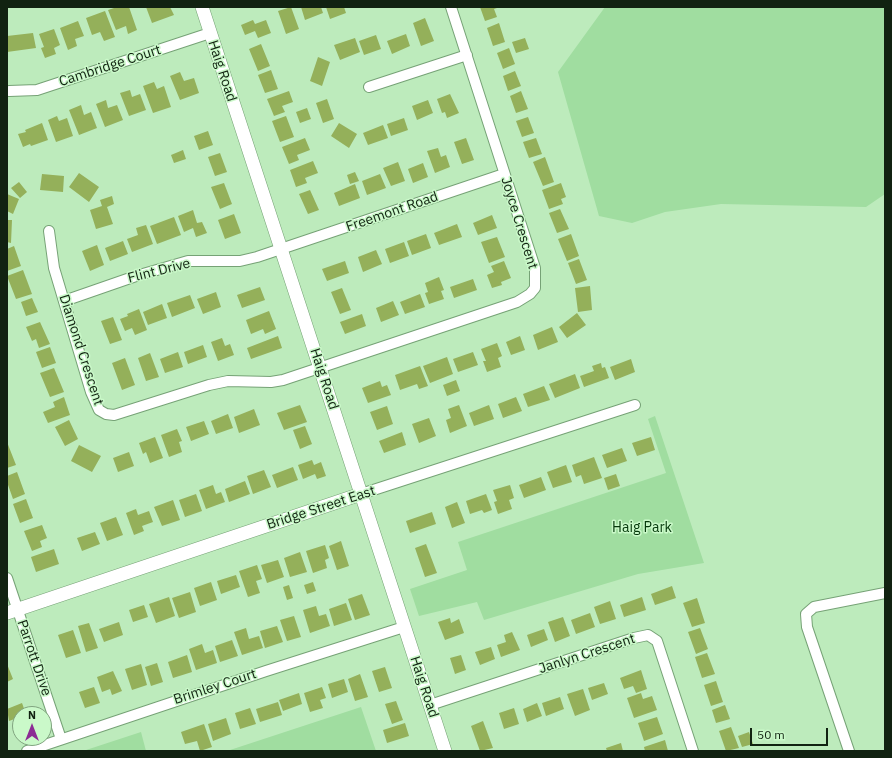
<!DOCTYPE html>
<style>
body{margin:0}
#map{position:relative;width:892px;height:758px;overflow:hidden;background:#bdebbc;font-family:"IBM Plex Sans",sans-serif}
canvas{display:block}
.frame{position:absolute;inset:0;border:8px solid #121;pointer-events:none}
.north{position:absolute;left:12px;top:706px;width:40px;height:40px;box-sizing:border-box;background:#caf9c9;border:1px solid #80a37f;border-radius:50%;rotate:0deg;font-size:11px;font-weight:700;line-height:16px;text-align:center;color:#121}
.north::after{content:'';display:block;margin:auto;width:14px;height:18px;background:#8c2c94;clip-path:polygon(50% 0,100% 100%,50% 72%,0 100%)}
.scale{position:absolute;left:750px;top:728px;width:78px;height:18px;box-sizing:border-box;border:2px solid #121;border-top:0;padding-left:5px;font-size:12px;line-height:14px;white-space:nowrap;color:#121;-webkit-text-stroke:3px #caf9c9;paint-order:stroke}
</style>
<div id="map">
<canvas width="892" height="758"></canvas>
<div class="frame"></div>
<div class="north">N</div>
<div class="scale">50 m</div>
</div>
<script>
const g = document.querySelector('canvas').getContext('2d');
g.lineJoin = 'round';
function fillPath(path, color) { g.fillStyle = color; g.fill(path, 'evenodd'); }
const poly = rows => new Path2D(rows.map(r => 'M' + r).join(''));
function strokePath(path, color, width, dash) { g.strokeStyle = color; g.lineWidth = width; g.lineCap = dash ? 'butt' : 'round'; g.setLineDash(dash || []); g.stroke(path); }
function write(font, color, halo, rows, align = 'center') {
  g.font = font + ' "IBM Plex Sans",sans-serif'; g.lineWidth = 3; g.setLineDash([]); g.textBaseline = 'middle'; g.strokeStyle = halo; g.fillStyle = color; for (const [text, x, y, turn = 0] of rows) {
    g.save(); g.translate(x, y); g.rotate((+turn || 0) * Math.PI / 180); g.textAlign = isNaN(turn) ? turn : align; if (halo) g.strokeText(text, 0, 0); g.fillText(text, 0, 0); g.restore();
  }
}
fillPath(poly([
 [605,7,885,7,885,194,866,207,721,204,665,212,632,223,599,216,558,72],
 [655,416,704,563,638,574,484,620,477,602,419,616,410,589,467,570,458,542,666,473,648,419],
 [361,707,376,751,227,751],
 [141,732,146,751,83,751]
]), '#a0dda0');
fillPath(poly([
 [117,7,129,7,137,30,128,34,126,26,116,30,108,10],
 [146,7,170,7,174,15,152,23],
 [291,7,299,29,286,34,278,11],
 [301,7,321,7,323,13,305,20],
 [326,7,344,7,346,13,330,19],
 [480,7,500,7,494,9,497,17,485,21],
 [105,11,115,37,104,41,100,32,92,35,86,18],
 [425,18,434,41,421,46,413,23],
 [253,20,255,24,266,20,271,33,258,38,255,31,245,35,241,25],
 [78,21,84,36,75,39,77,46,68,50,60,28],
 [499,23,505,42,493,46,487,28],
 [54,29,60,45,54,48,56,54,45,58,41,48,44,47,39,34],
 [33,33,36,48,7,52,7,36],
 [406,34,410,46,392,54,387,41],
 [376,35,381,49,364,55,359,41],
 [355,38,360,52,340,60,334,45],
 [525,38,529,49,516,53,512,42],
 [261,44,270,66,258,71,249,49],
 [509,48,515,64,503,69,497,53],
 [318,57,330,62,322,86,310,81],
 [271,70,278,89,265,93,258,75],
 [515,71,521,86,508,91,503,76],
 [180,72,184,81,194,78,199,93,180,100,170,76],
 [154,82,157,89,164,86,171,107,153,113,143,86],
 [130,90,132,97,140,94,146,110,129,116,120,93],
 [289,91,293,102,282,106,285,112,274,116,267,99],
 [521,91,528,109,516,113,510,96],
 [450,94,459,113,447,118,445,112,442,113,437,99],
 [327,99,334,119,323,123,316,103],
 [106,100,108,108,117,105,123,120,105,127,96,104],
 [428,100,433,113,417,120,412,106],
 [81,105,84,115,91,112,97,128,79,135,69,110],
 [307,108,311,119,300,123,296,112],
 [57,116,59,121,67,118,73,136,56,142,48,120],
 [286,116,294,137,280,142,272,121],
 [528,117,534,133,522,137,516,121],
 [404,118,408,130,391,136,387,124],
 [42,123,48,140,31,146,30,144,23,147,18,134,26,132,25,130],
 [339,123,357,134,349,148,331,136],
 [383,125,388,138,368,145,363,133],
 [208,131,213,145,199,150,194,136],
 [305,138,310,150,297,155,299,160,289,164,282,147],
 [466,138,474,160,462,164,454,142],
 [536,138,542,154,529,158,523,142],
 [438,148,441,157,446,155,450,167,435,173,427,151],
 [183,150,186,159,174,163,171,155],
 [220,153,227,172,215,176,208,157],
 [545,157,554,182,543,186,533,162],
 [313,161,318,173,305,178,307,183,296,187,290,170],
 [398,162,405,181,391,186,383,168],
 [423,163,428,177,413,183,408,169],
 [355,172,359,181,350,184,347,175],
 [79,173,99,187,89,202,69,187],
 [42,174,64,176,63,192,40,190],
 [380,174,386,188,367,195,362,181],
 [19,182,27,192,20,198,11,188],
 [224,183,232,204,220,209,211,187],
 [561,183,566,197,561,199,563,204,549,209,542,190],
 [355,184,360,198,339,206,334,193],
 [310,190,319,210,308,214,299,194],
 [7,194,19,199,13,214,7,211],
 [112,196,114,204,107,207,113,224,96,229,90,210,102,206,100,200],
 [560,209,569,229,557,233,549,213],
 [193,210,197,223,202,222,207,233,196,237,193,228,184,232,178,216],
 [234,214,241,233,225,239,218,220],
 [492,215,497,228,478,235,473,223],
 [174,217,181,235,157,244,150,226],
 [7,220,12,220,11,243,7,242],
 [457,224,462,237,439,245,434,233],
 [146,225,153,244,132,252,127,239,138,235,136,228],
 [426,234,431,248,412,255,407,241],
 [571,234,579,256,567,261,558,239],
 [497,237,505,257,489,263,481,242],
 [123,241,128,254,110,261,105,248],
 [404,242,409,256,390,263,385,249],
 [97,245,104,265,90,271,82,251],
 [14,246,21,266,7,271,7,249],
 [376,250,382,264,363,272,358,257],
 [579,259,587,280,576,284,568,263],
 [345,261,349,273,327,281,322,269],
 [504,261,511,278,501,282,502,285,492,288,487,275,494,272,491,266],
 [23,270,32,294,16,299,7,276],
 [439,277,444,290,441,291,444,299,429,304,425,293,428,292,425,283],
 [473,279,477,290,454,298,450,287],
 [590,286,592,310,578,312,575,288],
 [260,287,265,300,242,308,237,295],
 [342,288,351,310,340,314,331,292],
 [216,292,221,307,203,314,197,299],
 [420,294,425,307,405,314,400,302],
 [190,295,195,308,172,317,167,303],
 [32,298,38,312,26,316,21,302],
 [393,301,399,315,381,322,376,308],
 [162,304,167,318,148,325,143,312],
 [139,309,147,330,135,335,132,328,125,331,120,319,128,316,127,314],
 [269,311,276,329,265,334,263,329,251,334,246,320],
 [577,313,586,325,567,338,559,327],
 [362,314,366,326,345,334,340,322],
 [113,317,122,340,110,344,101,321],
 [40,322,50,344,39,348,36,339,32,341,26,327],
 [552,327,558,342,538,350,533,335],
 [278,336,282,348,251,359,247,348],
 [520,336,525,350,511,355,506,342],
 [222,338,225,346,230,344,234,355,218,361,211,342],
 [497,343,502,356,498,358,501,367,487,372,483,361,486,361,481,349],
 [203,345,207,357,188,364,184,352],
 [50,347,56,363,42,368,36,352],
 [178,352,183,367,165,373,160,359],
 [473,352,478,365,458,372,453,359],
 [150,353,159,377,146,381,138,358],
 [447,357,453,374,430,383,423,366],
 [125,358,135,385,122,390,112,363],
 [631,359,635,372,615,380,610,367],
 [601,363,602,368,605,367,609,378,584,387,580,376,594,371,592,366],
 [420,366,428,386,419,389,417,384,400,390,395,375],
 [54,368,64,392,50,397,40,373],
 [575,374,580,388,555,398,549,384],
 [456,380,460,391,447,396,443,385],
 [380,381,382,387,387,385,391,395,368,403,362,388],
 [544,386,550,400,528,407,523,394],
 [64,397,70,415,48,423,43,412,55,407,53,402],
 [516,397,522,411,503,418,498,404],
 [300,405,307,422,284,430,277,413],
 [459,405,467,426,450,433,446,420,451,418,448,409],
 [489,405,494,419,474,426,469,413],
 [387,406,393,424,377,430,370,412],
 [254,409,260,425,239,433,234,417],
 [228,414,233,428,216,434,211,421],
 [429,418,436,436,419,443,412,424],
 [69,420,78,439,65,446,55,427],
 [204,421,209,434,191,441,186,427],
 [305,426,312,444,300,449,293,430],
 [177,429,182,441,179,442,182,452,169,457,161,435],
 [402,432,406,445,384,453,379,441],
 [155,437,163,458,150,463,146,452,143,454,139,443],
 [651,437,655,450,637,456,632,443],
 [7,442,16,465,7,468],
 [79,445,101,456,92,472,71,461],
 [622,448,627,461,607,468,602,455],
 [129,452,134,466,118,472,113,458],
 [594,457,602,478,584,484,581,475,576,477,572,465],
 [312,460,314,465,321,462,326,476,317,479,315,474,303,479,298,465],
 [566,465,572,482,553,488,547,472],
 [293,467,298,480,277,488,272,475],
 [264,470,271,487,253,494,247,476],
 [17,472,25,494,13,499,7,482,7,476],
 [616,474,620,486,608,490,604,478],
 [541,477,546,490,524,498,519,485],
 [245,481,250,494,229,502,225,489],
 [213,485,216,494,221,492,225,502,206,509,199,490],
 [510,485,514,498,509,500,512,509,498,514,494,502,497,501,493,490],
 [196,494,202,511,185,517,179,500],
 [486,494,492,510,484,513,482,510,470,514,466,501],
 [26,499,33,518,20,523,13,504],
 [173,500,180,520,162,526,154,507],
 [457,502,465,523,452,528,445,507],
 [136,509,138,515,149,511,153,522,142,526,144,531,134,535,126,513],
 [432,512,436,524,410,533,406,521],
 [116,517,123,535,107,541,100,523],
 [42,525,47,538,40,541,42,547,32,551,24,531],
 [95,532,100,544,82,551,77,538],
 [341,541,349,566,337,570,329,546],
 [426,544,437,573,425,577,415,548],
 [325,545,329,558,325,560,327,568,313,573,306,551],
 [54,549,59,564,36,572,31,557],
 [300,552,307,572,290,577,284,558],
 [278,560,284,577,267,583,261,565],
 [257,565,262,579,256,581,260,593,248,597,239,571],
 [236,575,240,587,221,594,217,581],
 [211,582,217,600,200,606,194,588],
 [313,582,316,591,307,594,304,585],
 [289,585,293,598,287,600,283,587],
 [672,586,676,598,655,605,651,594],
 [190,592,196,612,179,618,172,598],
 [362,594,370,615,355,620,348,599],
 [169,597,175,616,156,623,149,604],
 [642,597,646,610,624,617,620,605],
 [697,598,705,623,692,627,683,603],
 [610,601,616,619,600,624,594,607],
 [346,603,352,620,334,626,329,609],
 [144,605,148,617,133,622,129,610],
 [316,606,319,616,326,614,330,626,310,633,303,610],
 [590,613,595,627,576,634,571,620],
 [294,616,301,637,287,641,280,620],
 [563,617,570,636,555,642,548,622],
 [450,618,451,623,459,619,464,633,445,640,438,622],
 [119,622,123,635,104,642,99,629],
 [89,623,98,648,86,652,78,626],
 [277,626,283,642,265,648,260,631],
 [246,628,249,639,259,636,263,648,242,655,234,632],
 [700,628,708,649,696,654,688,632],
 [544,629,548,640,531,647,527,635],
 [73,630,81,653,66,658,58,635],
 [512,632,520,650,501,657,497,645,506,642,504,635],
 [232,640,238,656,220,662,215,646],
 [202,644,205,653,213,650,217,663,196,670,189,649],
 [491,647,495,659,480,665,475,652],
 [707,653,715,674,702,678,695,657],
 [187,655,192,672,173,678,168,662],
 [461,655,466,670,455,674,450,658],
 [157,663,163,682,151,686,145,667],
 [7,664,13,679,7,682],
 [141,664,147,685,132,690,125,669],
 [385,667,392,688,379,692,372,671],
 [641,670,647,689,636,693,633,686,624,689,620,678],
 [113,671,122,691,112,695,110,689,102,692,97,677],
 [360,674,368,697,355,701,348,679],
 [344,679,348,692,332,698,328,684],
 [716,681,723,702,711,706,704,685],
 [604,683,608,694,592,700,588,688],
 [94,687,100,703,85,708,79,692],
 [322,687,326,698,320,700,323,708,310,712,304,693],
 [583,689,590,710,575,716,567,694],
 [299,693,302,704,283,711,279,700],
 [641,693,643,699,652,696,657,710,634,718,627,698],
 [560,697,564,709,546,716,542,703],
 [396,701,403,720,392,724,385,704],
 [278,702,282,715,260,722,256,709],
 [22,703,26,714,20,714,20,717,9,721,7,709],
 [537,703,542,716,527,722,523,709],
 [725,705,730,719,716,723,712,710],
 [250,708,256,724,240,729,235,713],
 [514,708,519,724,504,729,499,713],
 [657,717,663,734,644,741,638,723],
 [226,718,231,734,213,741,208,724],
 [483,721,493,748,480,751,471,726],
 [405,723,409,736,387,743,383,730],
 [204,724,212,747,200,751,197,741,185,744,181,732],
 [731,727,739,748,726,751,719,731],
 [749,732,753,744,742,747,738,736],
 [665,740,668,751,645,751,644,747],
 [621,743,623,751,607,751,606,748]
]), '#94b05a');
const minor = poly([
 [369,87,467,55],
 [9,91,37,90,210,33],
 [49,231,54,268,91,392,99,410,106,414,114,415,209,385,228,381,271,382,283,380,517,302,530,294,535,288,535,268,451,7],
 [64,301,136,276,188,261,240,261,257,257,504,174],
 [361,494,635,405],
 [7,578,61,739],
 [430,705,634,638,648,635,657,641,693,751],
 [27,751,266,671,404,627],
 [849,751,807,627,806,614,814,607,885,593]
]);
const tertiary = poly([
 [202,7,445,751],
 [7,613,361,494]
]);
strokePath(minor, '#76a276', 12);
strokePath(tertiary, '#76a276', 14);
strokePath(minor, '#fff', 10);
strokePath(tertiary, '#fff', 13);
write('14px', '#121', '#caf9c9', [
 ["Cambridge Court",110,66,-18],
 ["Haig Road",222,71,72],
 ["Freemont Road",392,212,-19],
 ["Joyce Crescent",519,223,73],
 ["Flint Drive",159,271,-14],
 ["Diamond Crescent",81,350,72],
 ["Haig Road",324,379,72],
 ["Bridge Street East",321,508,-18],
 ["Janlyn Crescent",587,654,-18],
 ["Parrott Drive",34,658,71],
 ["Brimley Court",215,687,-18],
 ["Haig Road",424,687,72]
]);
write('14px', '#04370a', '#caf9c9', [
 ["Haig Park",642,528]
]);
</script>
